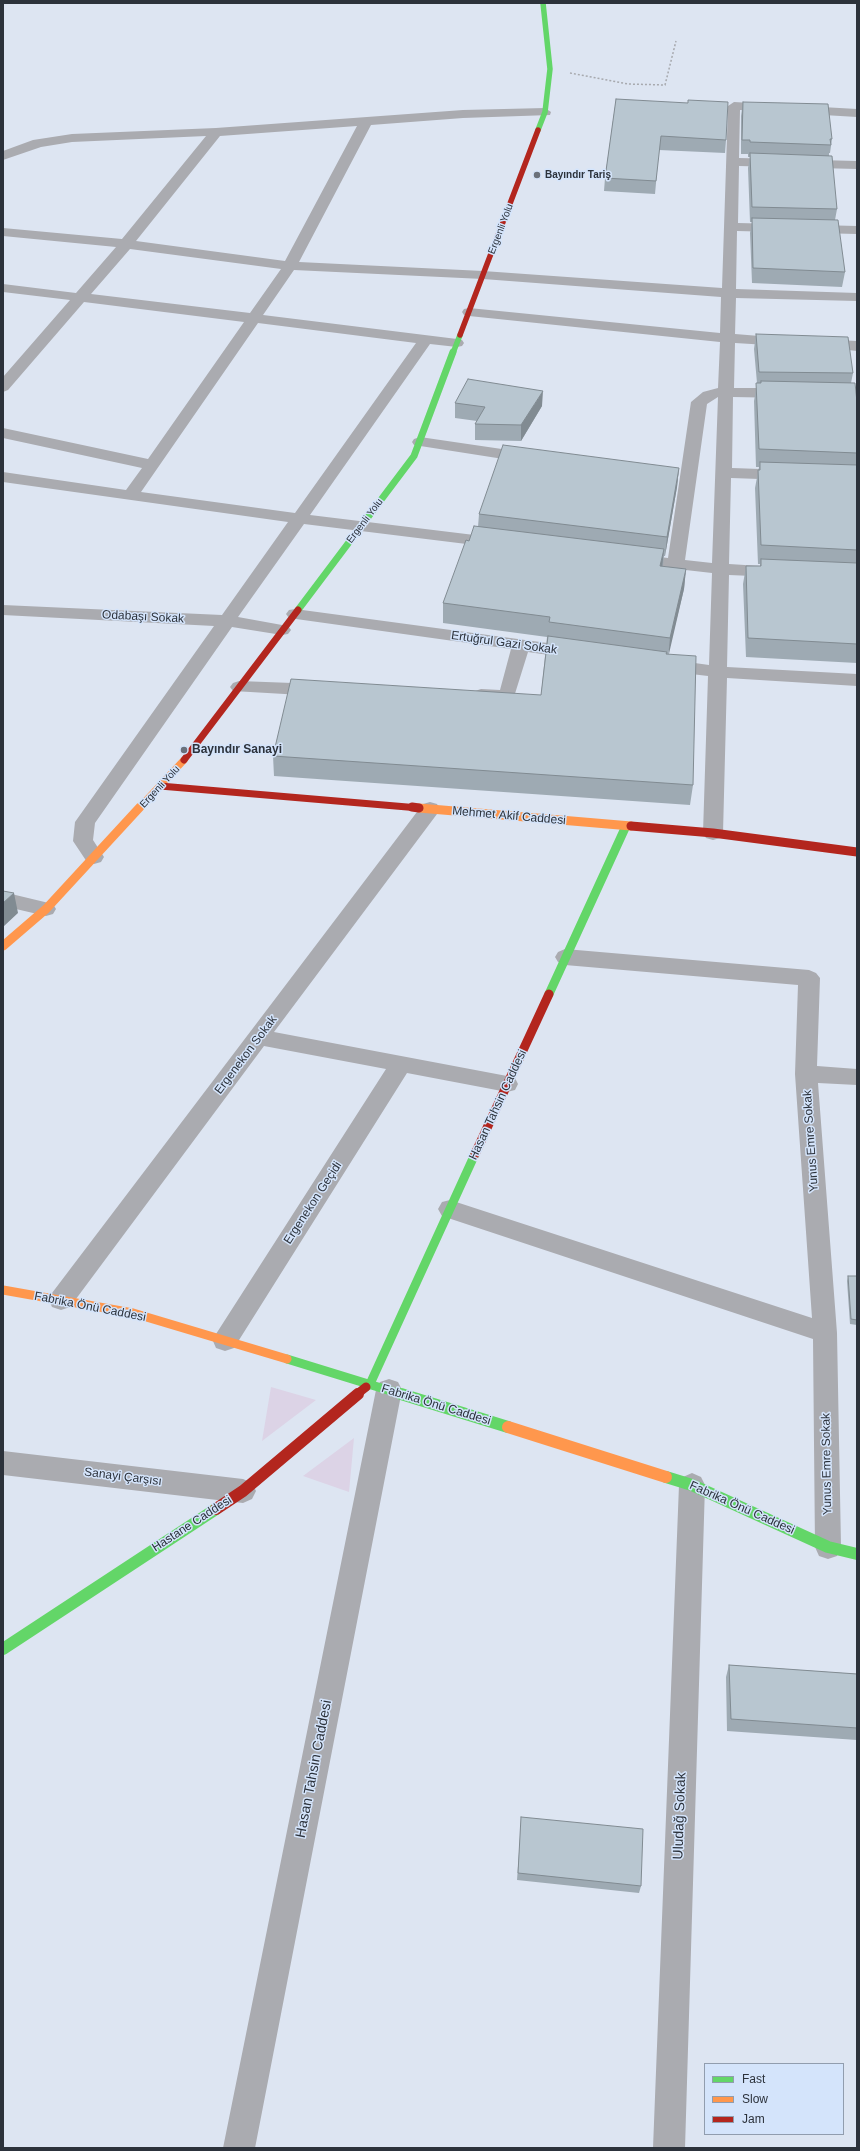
<!DOCTYPE html>
<meta charset="utf-8">
<style>
body{margin:0}
#map{position:relative;width:860px;height:2151px;overflow:hidden;background:#dde5f2;font-family:Arial,sans-serif}
canvas{display:block}
.frame{position:absolute;inset:0;border:4px solid #2c323b;pointer-events:none}
.legend{position:absolute;left:704px;top:2063px;width:140px;height:72px;box-sizing:border-box;background:#d4e4fb;border:1px solid #919dae;margin:0;padding:5px 7px;list-style:none;font-size:12px;color:#2c323b}
.legend li{display:flex;align-items:center;gap:8px;height:20px}
.legend b{width:20px;border:1px solid #919dae}
</style>
<div id="map">
<canvas width="860" height="2151"></canvas>
<div class="frame"></div>
<ul class="legend">
<li><b style="height:5px;background:#63d668"></b>Fast</li>
<li><b style="height:5px;background:#ff974d"></b>Slow</li>
<li><b style="height:5px;background:#b3261e"></b>Jam</li>
</ul>
</div>
<script>
const g = document.querySelector('canvas').getContext('2d');
g.lineJoin = 'round';
function fillPath(path, color) { g.fillStyle = color; g.fill(path, 'evenodd'); }
const poly = rows => new Path2D(rows.map(r => 'M' + r).join(''));
function strokePath(path, color, width, dash) { g.strokeStyle = color; g.lineWidth = width; g.lineCap = dash ? 'butt' : 'round'; g.setLineDash(dash || []); g.stroke(path); }
function write(font, color, halo, rows, align = 'center') {
  g.font = font + ' Arial,sans-serif'; g.lineWidth = 3; g.setLineDash([]); g.textBaseline = 'middle'; g.strokeStyle = halo; g.fillStyle = color; for (const [text, x, y, turn = 0] of rows) {
    g.save(); g.translate(x, y); g.rotate((+turn || 0) * Math.PI / 180); g.textAlign = isNaN(turn) ? turn : align; if (halo) g.strokeText(text, 0, 0); g.fillText(text, 0, 0); g.restore();
  }
}
fillPath(poly([
 [271,1387,316,1400,262,1441],
 [354,1438,349,1492,303,1476]
]), '#dcd3e6');
strokePath(poly([
 [570,73,628,84,665,85,676,41]
]), '#a7a9ae', 1.5, [2, 2]);
fillPath(poly([
 [734,102,857,109,857,117,740,110,739,158,857,161,857,169,739,166,738,223,857,226,857,234,737,231,736,289,857,293,857,301,736,298,735,334,784,338,789,339,791,342,789,345,784,346,735,343,734,388,786,388,791,390,794,393,791,396,786,398,733,397,732,468,788,470,794,472,796,475,794,478,788,480,731,478,729,564,776,567,782,568,785,572,782,576,776,577,729,575,727,667,857,674,857,686,727,678,723,833,720,838,713,840,706,838,703,833,708,676,666,671,660,669,657,665,660,661,666,659,709,665,712,573,633,564,627,563,624,559,627,555,633,554,668,558,691,402,703,392,718,388,720,342,469,316,464,315,462,312,464,309,469,308,720,333,721,297,483,279,294,270,263,315,457,339,462,340,464,343,462,346,457,347,430,344,310,515,499,538,505,539,507,543,505,547,499,548,304,524,238,617,282,625,288,626,291,630,288,634,282,635,232,627,95,823,93,840,104,857,101,862,94,864,87,862,73,841,75,822,214,626,3,615,3,605,222,615,288,522,3,482,3,472,126,490,142,468,3,438,3,428,148,459,244,322,84,302,8,390,3,392,3,377,70,300,3,292,3,284,76,293,116,247,3,236,3,228,122,239,206,136,72,142,41,147,3,160,3,151,33,140,72,134,216,128,463,110,545,108,551,112,550,115,463,118,371,125,299,262,483,271,722,288,728,106,734,102],
 [357,126,285,261,136,241,220,136,357,126],
 [130,249,281,269,250,313,91,294,130,249],
 [258,323,416,343,295,513,141,492,258,323],
 [718,397,712,563,685,560,707,404,718,397],
 [818,339,857,341,857,351,813,346,811,343,813,340,818,339],
 [420,437,529,453,535,455,537,458,535,461,529,463,414,445,412,442,414,439,420,437],
 [295,609,577,647,583,649,586,653,583,657,577,659,528,652,513,700,507,702,481,701,475,699,472,695,475,691,481,689,500,690,511,649,289,618,286,614,289,610,295,609],
 [239,681,319,684,325,686,328,690,325,694,319,696,233,691,230,687,233,683,239,681],
 [430,802,437,804,440,809,437,814,274,1032,507,1076,515,1078,518,1084,515,1090,507,1092,407,1073,234,1348,225,1351,216,1348,213,1341,216,1334,386,1069,264,1046,70,1307,61,1310,52,1307,49,1300,52,1293,423,804,430,802],
 [3,892,53,904,56,909,53,914,46,916,3,906,3,892],
 [565,949,809,970,816,973,820,978,817,1066,857,1069,857,1085,818,1083,837,1333,841,1547,837,1556,828,1559,819,1556,815,1547,813,1339,442,1216,438,1209,442,1202,450,1200,812,1318,795,1074,798,985,565,965,558,962,555,957,558,952,565,949],
 [389,1379,398,1382,402,1390,255,2148,223,2148,376,1390,380,1382,389,1379],
 [3,1451,243,1479,252,1483,256,1491,252,1499,243,1503,3,1475,3,1451],
 [692,1473,701,1477,705,1485,685,2148,653,2148,679,1485,683,1477,692,1473]
]), '#aaabb0');
strokePath(poly([
 [538,130,545,112,550,69,543,3],
 [453,353,460,335]
]), '#63d668', 5.5);
strokePath(poly([
 [298,610,414,456,453,352]
]), '#63d668', 7);
strokePath(poly([
 [549,994,626,826],
 [287,1359,404,1395],
 [366,1387,370,1384,475,1154]
]), '#63d668', 9);
strokePath(poly([
 [401,1394,508,1427],
 [666,1477,692,1485,828,1547,857,1554],
 [3,1649,216,1509]
]), '#63d668', 12);
strokePath(poly([
 [139,808,184,760],
 [419,808,424,808]
]), '#ff974d', 7);
strokePath(poly([
 [419,808,631,826],
 [3,946,46,909,140,807],
 [3,1290,133,1313,287,1359]
]), '#ff974d', 9);
strokePath(poly([
 [508,1427,666,1477]
]), '#ff974d', 12);
strokePath(poly([
 [460,335,538,130]
]), '#b3261e', 5.5);
strokePath(poly([
 [184,760,298,610],
 [160,786,419,808]
]), '#b3261e', 7);
strokePath(poly([
 [412,807,419,808],
 [631,826,713,833,857,852],
 [475,1154,549,994],
 [356,1395,366,1387]
]), '#b3261e', 9);
strokePath(poly([
 [216,1509,243,1491,358,1394]
]), '#b3261e', 12);
fillPath(poly([
 [616,99,726,140,725,153,659,150,655,194,604,191,605,178],
 [743,102,832,139,830,153,829,153,829,155,837,209,835,220,845,272,842,287,752,283,750,233,752,222,750,222,748,168,750,157,748,157,748,154,741,154,741,116],
 [756,334,853,373,851,383,857,402,857,663,746,657,743,584,746,566,760,566,760,564,758,564,755,488,759,467,756,467,754,401,757,383,754,349],
 [455,403,542,406,521,441,475,440,475,424,477,421,455,418],
 [679,468,677,487,665,556,664,556,663,566,686,569,684,589,668,654,693,785,690,805,274,776,273,756,541,695,547,637,443,623,443,603,469,541,478,527,479,514],
 [848,1276,857,1276,857,1325,850,1324,847,1281],
 [729,1665,857,1674,857,1740,727,1731,726,1677],
 [521,1824,641,1886,639,1893,517,1880]
]), '#9eaab3');
fillPath(poly([
 [543,391,542,406,521,441,521,425],
 [679,468,677,487,665,556,667,537],
 [664,549,662,569,660,566],
 [686,569,684,589,668,658,670,638],
 [14,893,18,913,3,927,3,903]
]), '#818b92');
const building = poly([
 [616,99,688,103,688,100,728,102,726,140,661,136,656,181,605,178,616,99],
 [743,102,828,104,832,139,830,139,831,145,750,142,750,140,742,140,743,102],
 [750,153,832,156,837,209,752,207,750,153],
 [752,218,838,220,845,272,753,268,752,218],
 [756,334,848,337,853,373,759,372,756,334],
 [468,379,543,391,521,425,475,424,485,407,455,403,468,379],
 [761,381,855,383,857,402,857,453,759,449,756,383,761,383,761,381],
 [503,445,679,468,667,537,479,514,503,445],
 [760,462,857,465,857,550,761,545,758,470,760,470,760,462],
 [474,526,664,549,660,566,686,569,670,638,549,622,550,617,443,603,466,540,469,541,474,526],
 [761,559,857,563,857,644,748,638,746,566,761,566,761,559],
 [548,636,667,652,666,654,696,656,693,785,273,756,291,679,541,695,548,636],
 [3,891,14,893,3,903,3,891],
 [848,1276,857,1276,857,1320,851,1319,848,1276],
 [729,1665,857,1674,857,1728,731,1719,729,1665],
 [521,1817,643,1829,641,1886,518,1873,521,1817]
]);
fillPath(building, '#b8c6d0');
strokePath(building, '#818b92', 1);
for (const [x, y, r, color] of [
 [537,175,4,"#6a717b"],
 [184,750,4,"#6a717b"]
]) { const dot = new Path2D(); dot.arc(x, y, r, 0, 2 * Math.PI); g.fillStyle = color; g.fill(dot); strokePath(dot, '#d4e4fb', 1.5); }
write('bold 10px', '#2c323b', '#d4e4fb', [
 ["Bayındır Tariş",545,175]
], 'left');
write('10px', '#2c323b', '#d4e4fb', [
 ["Ergenli Yolu",501,229,-69],
 ["Ergenli Yolu",365,521,-53],
 ["Ergenli Yolu",160,787,-47]
]);
write('12px', '#2c323b', '#d4e4fb', [
 ["Odabaşı Sokak",143,617,3],
 ["Ertuğrul Gazi Sokak",504,643,8],
 ["Mehmet Akif Caddesi",509,816,5],
 ["Ergenekon Sokak",246,1055,-53],
 ["Hasan Tahsin Caddesi",498,1105,-65],
 ["Yunus Emre Sokak",811,1141,-94],
 ["Ergenekon Geçidi",313,1203,-57],
 ["Fabrika Önü Caddesi",90,1307,11],
 ["Fabrika Önü Caddesi",436,1405,17],
 ["Yunus Emre Sokak",827,1464,-91],
 ["Sanayi Çarşısı",123,1477,7],
 ["Fabrika Önü Caddesi",742,1508,24],
 ["Hastane Caddesi",192,1524,-33]
]);
write('bold 12px', '#2c323b', '#d4e4fb', [
 ["Bayındır Sanayi",192,750]
], 'left');
write('14px', '#2c323b', '#d4e4fb', [
 ["Hasan Tahsin Caddesi",314,1769,-79],
 ["Uludağ Sokak",680,1816,-88]
]);
</script>
